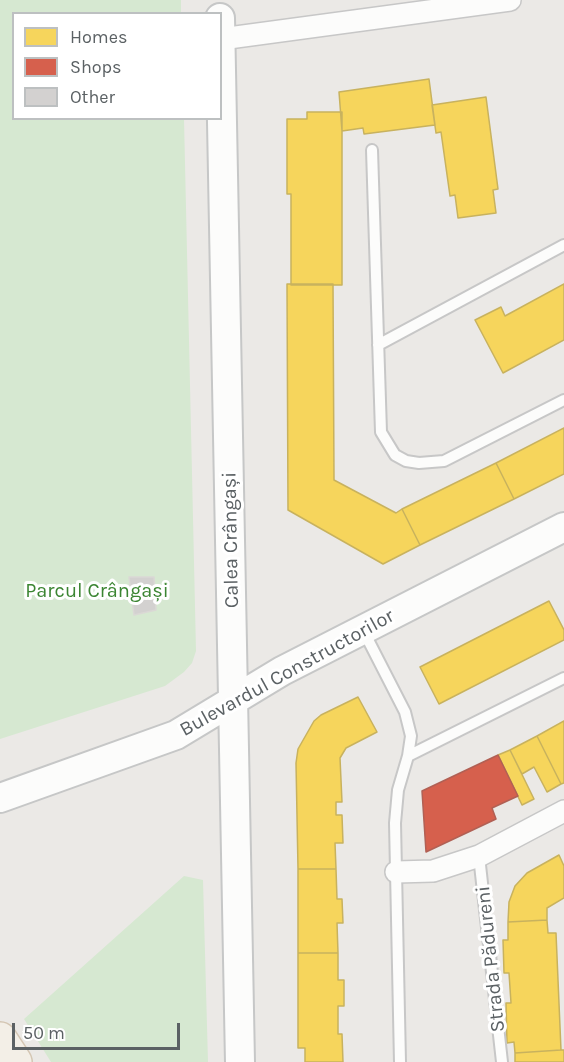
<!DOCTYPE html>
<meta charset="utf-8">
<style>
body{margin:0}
#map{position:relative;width:564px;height:1062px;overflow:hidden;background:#ebe9e6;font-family:Karla,sans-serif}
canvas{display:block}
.legend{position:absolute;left:12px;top:12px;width:210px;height:108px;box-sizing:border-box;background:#fff;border:2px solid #bdc0c1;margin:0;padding:8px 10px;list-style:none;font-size:18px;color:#5b6164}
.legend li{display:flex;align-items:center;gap:12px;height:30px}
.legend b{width:30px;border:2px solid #bdc0c1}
.scale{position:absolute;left:12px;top:1023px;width:168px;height:27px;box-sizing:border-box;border:3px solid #5b6164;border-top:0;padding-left:8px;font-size:18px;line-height:21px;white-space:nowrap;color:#5b6164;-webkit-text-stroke:4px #fff;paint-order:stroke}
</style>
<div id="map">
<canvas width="564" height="1062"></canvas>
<ul class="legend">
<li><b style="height:16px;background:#f6d55c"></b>Homes</li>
<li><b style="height:16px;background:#d6604d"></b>Shops</li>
<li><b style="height:16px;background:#d3d1d0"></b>Other</li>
</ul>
<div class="scale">50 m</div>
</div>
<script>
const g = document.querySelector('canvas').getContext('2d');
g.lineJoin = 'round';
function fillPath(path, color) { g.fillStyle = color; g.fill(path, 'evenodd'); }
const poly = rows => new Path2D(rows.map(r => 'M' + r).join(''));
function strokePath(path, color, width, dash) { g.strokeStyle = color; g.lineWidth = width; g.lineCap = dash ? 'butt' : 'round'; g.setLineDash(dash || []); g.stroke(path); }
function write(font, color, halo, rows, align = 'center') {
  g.font = font + ' Karla,sans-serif'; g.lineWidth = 6; g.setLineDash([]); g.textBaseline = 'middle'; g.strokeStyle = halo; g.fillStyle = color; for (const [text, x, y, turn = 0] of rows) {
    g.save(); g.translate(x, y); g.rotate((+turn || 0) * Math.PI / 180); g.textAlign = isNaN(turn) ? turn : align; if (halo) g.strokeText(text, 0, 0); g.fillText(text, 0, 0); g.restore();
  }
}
fillPath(poly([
 [0,0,181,0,181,13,14,14,14,118,184,119,196,651,192,663,184,672,165,686,0,739],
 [184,876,203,880,208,1062,51,1062,24,1019]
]), '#d6e8d1');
const homes = poly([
 [429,79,435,125,364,134,363,128,342,131,339,92,429,79],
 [486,97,498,189,493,190,496,213,458,218,455,195,450,196,441,132,436,133,432,105,486,97],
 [307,112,342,112,342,285,291,285,291,194,287,194,287,119,307,119,307,112],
 [287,284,333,284,334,480,396,513,402,509,420,545,383,564,288,510,287,284],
 [564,284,564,340,503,373,475,320,501,307,505,316,564,284],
 [564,428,564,474,514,499,496,463,564,428],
 [496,463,514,499,420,545,402,509,496,463],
 [549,601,564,630,564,640,439,704,420,667,549,601],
 [358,697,377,732,346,748,340,758,342,802,336,802,336,815,342,815,343,843,335,843,336,869,298,869,296,763,298,749,314,721,321,715,358,697],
 [564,721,564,783,561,784,537,736,564,721],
 [537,736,561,784,547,792,534,767,522,774,510,750,537,736],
 [510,750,534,799,522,805,498,755,510,750],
 [559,855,564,866,564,898,547,908,547,920,508,922,509,902,515,886,527,873,559,855],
 [298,869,336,869,337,899,342,899,343,923,337,923,338,953,298,953,298,869],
 [547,920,548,933,556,933,561,1050,515,1053,514,1042,507,1043,506,1003,511,1003,509,973,504,973,503,940,508,940,508,922,547,920],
 [298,953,338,953,338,980,344,980,344,1006,338,1006,338,1034,342,1034,343,1062,305,1062,305,1048,298,1048,298,953],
 [561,1050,564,1050,564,1062,515,1062,515,1053,561,1050]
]);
fillPath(homes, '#f6d55c');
strokePath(homes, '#c8b25e', 1.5);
const shops = poly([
 [498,755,518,796,492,808,496,819,426,852,422,791,498,755]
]);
fillPath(shops, '#d6604d');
strokePath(shops, '#b16054', 1.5);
const building = poly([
 [129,577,154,577,156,610,134,615,129,577]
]);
fillPath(building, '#d3d1d0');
strokePath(building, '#dad8d5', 1.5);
const lane = poly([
 [372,150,381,432,395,455,406,461,419,463,444,461,564,400],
 [378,345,564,245],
 [363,630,405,712,411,736,408,756,398,790,395,823,400,1062],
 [408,756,564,678],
 [479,856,502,1062]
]);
const street = poly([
 [221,39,510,0],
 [396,872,433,871,479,856,564,811]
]);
const secondary = poly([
 [220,18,240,1062],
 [0,798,176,735,282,671,564,527]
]);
const primary = poly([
 [0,1039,15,1062]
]);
strokePath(lane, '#c7c7c7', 14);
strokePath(street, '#c7c7c7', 24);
strokePath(secondary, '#c6c7c7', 32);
strokePath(primary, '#d4c6b3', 36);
strokePath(lane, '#fcfcfb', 10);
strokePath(street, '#fcfcfb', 21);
strokePath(secondary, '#fcfcfb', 28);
strokePath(primary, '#f3efe7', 33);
write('20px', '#5b6164', '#fff', [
 ["Calea Crângași",231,540,-91],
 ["Bulevardul Constructorilor",287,673,-29],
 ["Strada Pădureni",491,959,-96]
]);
write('20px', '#3b8532', '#fff', [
 ["Parcul Crângași",97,591]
]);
</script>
